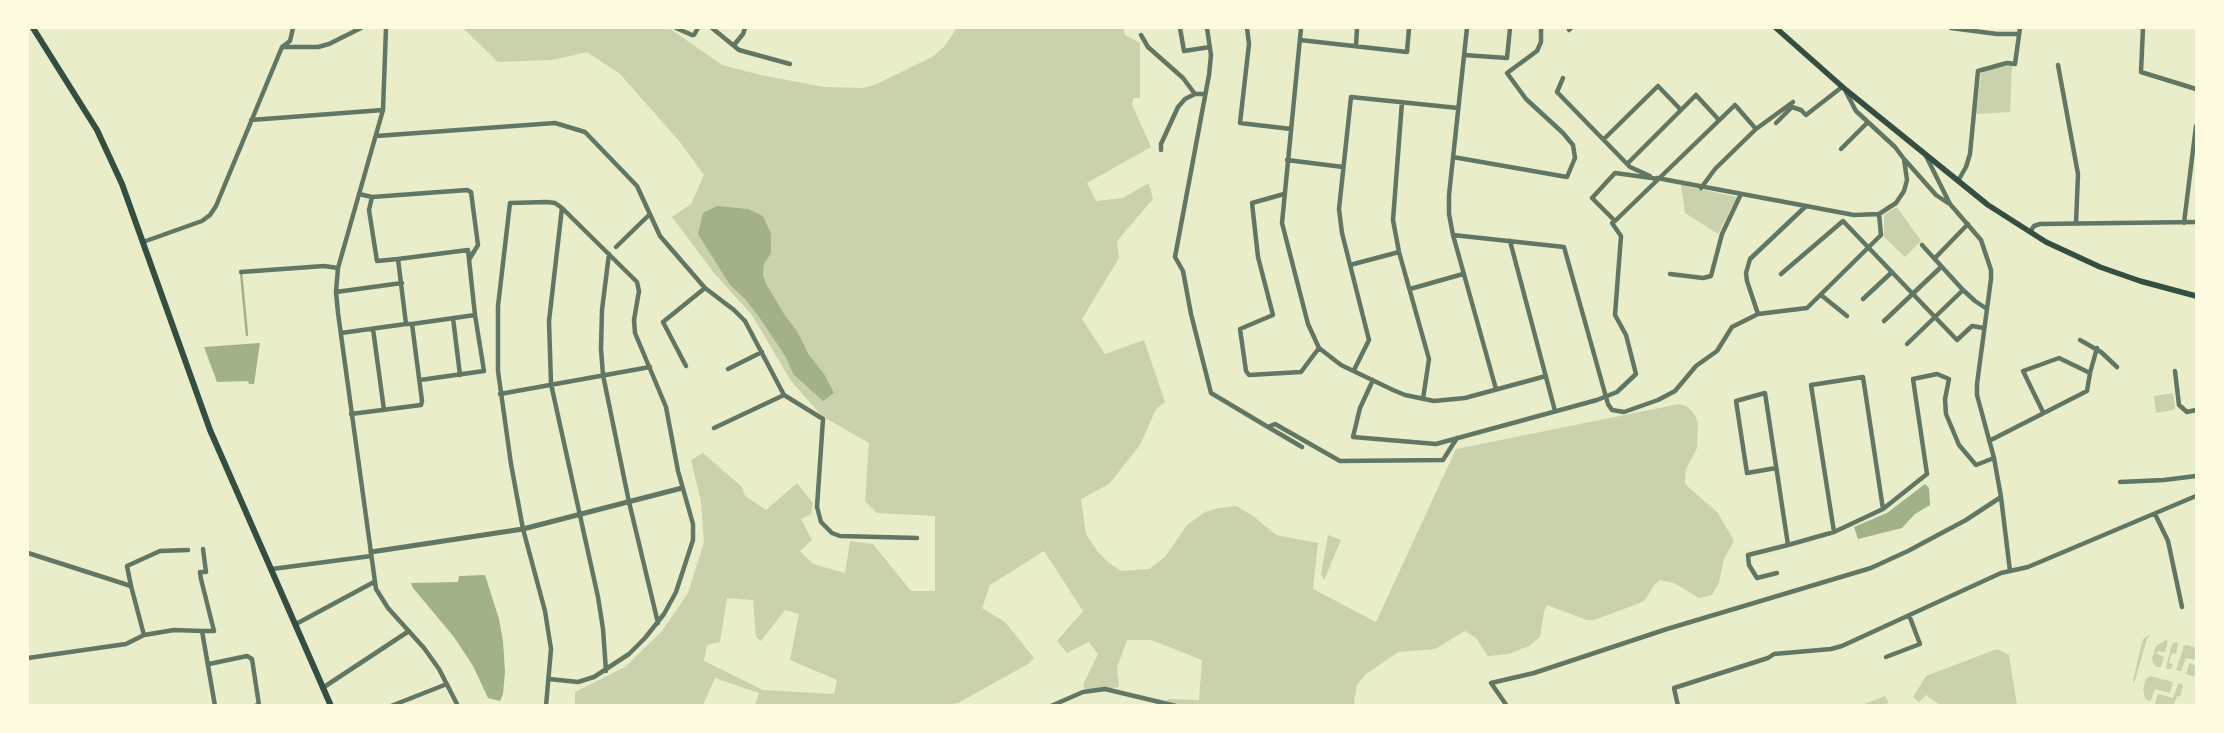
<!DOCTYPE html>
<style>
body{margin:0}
#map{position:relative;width:2224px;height:733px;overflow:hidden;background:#e9edc9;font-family:"Source Serif 4",serif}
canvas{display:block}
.frame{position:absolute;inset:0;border:29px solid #fefae0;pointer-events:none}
</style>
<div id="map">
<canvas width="2224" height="733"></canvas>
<div class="frame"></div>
</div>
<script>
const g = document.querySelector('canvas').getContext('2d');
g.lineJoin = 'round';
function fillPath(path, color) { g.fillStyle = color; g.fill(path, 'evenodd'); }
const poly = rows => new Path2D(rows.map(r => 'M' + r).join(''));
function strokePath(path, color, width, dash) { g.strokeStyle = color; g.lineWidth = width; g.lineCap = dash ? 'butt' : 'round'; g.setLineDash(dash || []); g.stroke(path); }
fillPath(poly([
 [463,28,669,28,722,65,761,75,824,87,864,88,877,84,932,57,944,47,957,28,1123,28,1125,35,1140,43,1140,98,1133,98,1132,105,1151,147,1087,183,1096,201,1123,198,1149,183,1153,199,1117,241,1119,258,1082,319,1105,354,1144,340,1165,402,1156,409,1140,445,1109,484,1081,499,1086,534,1098,552,1109,563,1121,571,1149,569,1165,557,1187,525,1205,512,1219,508,1236,506,1253,516,1276,535,1318,543,1313,589,1376,622,1456,449,1679,404,1686,406,1692,411,1696,417,1698,423,1697,448,1686,469,1685,484,1718,513,1734,541,1724,559,1719,582,1712,595,1699,598,1674,583,1660,580,1654,585,1646,599,1640,603,1594,620,1587,620,1547,605,1544,612,1540,637,1529,646,1509,654,1488,656,1476,638,1465,631,1435,649,1398,652,1366,674,1357,685,1354,700,1355,705,1162,706,1168,699,1199,700,1202,660,1151,640,1127,640,1117,667,1119,687,1087,692,1083,685,1098,654,1089,642,1067,653,1057,641,1083,611,1044,551,990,585,982,608,1005,622,1034,658,1028,664,958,703,941,706,755,705,759,693,715,678,703,705,575,705,575,692,625,667,662,631,688,593,704,542,701,502,691,460,703,453,742,487,745,496,766,510,797,483,813,503,811,514,801,519,812,540,800,551,813,564,845,573,850,541,873,544,911,591,935,591,935,516,877,513,865,501,869,443,822,416,791,381,752,315,714,273,672,217,691,204,704,175,680,142,620,74,587,52,553,60,498,62],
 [727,598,753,600,756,637,761,641,785,610,799,614,790,660,837,680,834,694,763,690,704,661,707,645,720,642],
 [2007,66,2012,66,2010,112,1976,114,1981,74,1988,69],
 [1681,185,1737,197,1718,234,1685,213],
 [1897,207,1921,241,1905,257,1884,237,1884,215],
 [2173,393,2175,408,2173,410,2156,413,2154,396],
 [1328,535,1341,540,1324,580,1321,574],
 [2151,634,2147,639,2134,684,2133,680,2142,642,2144,638],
 [2166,640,2168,641,2165,652,2158,651,2157,654,2164,657,2161,667,2157,667,2153,663,2152,658,2156,646],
 [2176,642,2178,644,2176,654,2172,653,2169,663,2173,664,2171,669,2167,669,2166,667,2172,644],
 [2187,645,2196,648,2196,660,2186,658,2181,671,2176,670,2184,646],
 [1997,649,2009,655,2017,705,1940,705,1926,695,1919,702,1913,697,1926,676],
 [2189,663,2196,666,2196,677,2186,674],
 [2150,676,2173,682,2170,693,2155,689,2151,700,2148,701,2145,698,2143,689,2146,679],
 [2181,683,2183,686,2180,696,2177,696,2174,704,2177,705,2155,705,2158,694,2173,698,2178,684],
 [1885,696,1888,701,1887,705,1862,705]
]), '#cad2ad');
fillPath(poly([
 [717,206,748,209,763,216,771,234,771,253,764,264,763,275,766,284,786,317,797,331,809,355,824,374,834,393,823,401,793,374,786,357,759,317,746,300,730,285,698,234,703,213],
 [260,343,254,384,249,384,248,381,217,382,204,347],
 [1925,484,1929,488,1930,505,1915,514,1902,528,1858,539,1854,527,1887,513],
 [485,575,499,619,503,641,505,672,503,694,500,701,488,698,473,666,454,637,413,588,411,583,458,582,459,576]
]), '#a3b18a');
strokePath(poly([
 [241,272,247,335]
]), '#a3b18a', 2.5);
strokePath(poly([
 [386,28,383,110,338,268,336,292,338,313,376,589,388,608,424,648,439,669,458,706],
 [676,28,692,35,694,35,698,28],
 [712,28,739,50,790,64],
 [1180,28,1184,51,1210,47],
 [1207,28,1211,55,1209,75,1175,257,1183,271,1191,314,1211,393,1268,427,1275,424,1340,461,1443,460,1457,438],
 [1247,28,1249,44,1240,123,1291,129],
 [1301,28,1282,223,1308,324,1319,348,1341,365,1393,390,1405,395,1434,401,1465,398,1546,376],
 [1467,28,1449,195,1449,214,1453,235,1496,389],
 [1951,28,1997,34,2019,34],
 [2143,28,2141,72,2196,89],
 [1569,30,1571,28],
 [1141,35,1148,47,1183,78,1195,94,1205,94],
 [1300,40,1407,52,1409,28],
 [734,45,743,34,745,28],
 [1356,46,1357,28],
 [283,47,318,47,329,44,361,28],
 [1464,55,1507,58,1510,28],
 [2058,65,2078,174,2076,224],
 [1563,78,1557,92,1630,167,1650,176],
 [1402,102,1393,220,1399,252,1429,359,1423,399],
 [251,120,383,110],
 [1776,123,1792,107,1801,110,1806,115,1842,87],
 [376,136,555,123,585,132,637,186,660,236,705,288,734,310,745,321,784,395,823,419,817,507,821,522,832,533,840,536,917,538],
 [1604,139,1658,86,1681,110],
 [1841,149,1867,123],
 [1161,150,1161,144,1178,107,1185,99,1195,94],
 [1926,156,1950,204,1981,240,1991,270,1991,279,1977,384,1977,395,1994,458,2001,497,2010,571],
 [1453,157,1567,177,1575,158,1573,145,1563,133,1526,99,1507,73,1537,51,1541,42,1541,28],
 [1287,160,1343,167],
 [1905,160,1936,195,1948,203],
 [1627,164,1696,95,1719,120],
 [1657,178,1854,215,1879,214,1896,203,1904,191,1907,180,1904,159,1895,147,1856,111,1846,92],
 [1958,181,1966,167,1970,154,1978,71,2007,63,2015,64,2020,28],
 [1701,188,1715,169,1756,129,1793,102],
 [359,194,372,197,467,190,471,192,478,245,470,258],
 [1284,194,1252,203,1258,257,1273,315,1240,329,1246,371,1249,375,1301,372,1319,348],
 [372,197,369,210,377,261,398,259],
 [562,208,549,321,551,384,598,597,603,629,606,671],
 [1615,221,1735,105,1756,129],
 [2184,223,2196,126],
 [2030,232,2034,226,2040,224,2196,222],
 [1453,235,1564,247,1608,404,1612,410,1624,412,1658,400,1675,391,1696,366,1717,351,1732,327,1758,314,1807,308,1881,235,1879,214],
 [1510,241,1555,411],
 [143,242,202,221,210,215,216,206,282,47,290,41,293,28],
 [1922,245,1963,290,1975,301,1987,309],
 [616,247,650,214],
 [609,254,602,310,601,349,603,375,629,502,658,623],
 [1935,258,1968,224],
 [1350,265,1399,252],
 [241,272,324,266,338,268],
 [1670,274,1703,278,1711,276,1722,234,1741,194],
 [1781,274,1843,221,1957,340,1972,326,1984,328],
 [1410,289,1463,274],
 [336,292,402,283],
 [1821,295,1847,316],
 [1863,299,1891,273],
 [1758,314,1747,281,1746,273,1750,259,1806,206],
 [453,318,460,375],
 [1884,321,1941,267],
 [373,329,384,410],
 [341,333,406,324],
 [2080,340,2101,352,2117,367],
 [1907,344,1963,290],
 [686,366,663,322,705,288],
 [728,369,762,352],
 [1354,370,1369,340,1342,233,1339,209,1351,97,1458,108],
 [2175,371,2179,405,2187,412,2196,410],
 [2090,373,2097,348],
 [420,380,484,371,475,315],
 [1373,380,1360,408,1353,437,1436,444,1597,400,1617,392,1636,374,1626,335,1615,315,1621,236,1612,223,1615,221,1592,198,1615,173,1659,179],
 [500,394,650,367],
 [351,414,421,405,422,401,412,324,475,315,468,250,398,259,406,324,412,324],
 [1268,427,1302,447],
 [714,428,784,395],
 [1989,441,2087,391,2090,373,2059,358,2023,371,2043,412],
 [1776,468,1747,473,1736,401,1765,393,1788,545,1834,532,1883,509,1927,474,1913,379,1937,374,1949,379,1945,399,1946,414,1959,445,1976,465,1994,458],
 [2120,482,2164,480,2196,476],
 [2155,514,2168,541,2182,607],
 [1834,532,1811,385,1863,377,1883,509],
 [28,553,131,586,144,635],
 [272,569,371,556],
 [1777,573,1757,578,1749,565,1748,555,1788,545],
 [131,586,127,566,160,551,188,550],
 [296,624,374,582],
 [202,631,214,631,201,579,200,572,206,572,203,549],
 [1886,657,1920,644,1909,615],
 [28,658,126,644,144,635,174,630,202,631,215,706],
 [209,664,247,656,252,659,259,705,255,706],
 [324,687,409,631],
 [391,706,447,684],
 [546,706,551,649,545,611,523,529,511,464,498,371,498,306,510,203,547,202,555,203,562,208,637,282,639,291,634,320,635,333,666,407,678,471,693,524,693,540,676,592,664,614,645,638,629,654,594,677,578,682,549,679],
 [1051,706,1083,692,1105,689,1176,706],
 [1507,706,1491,683,1534,673,1667,629,1871,568,1908,551,1966,520,2001,497],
 [1678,706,1674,688,1768,658,1774,654,1831,649,1842,646,2001,573,2028,567,2196,496]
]), '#617663', 4.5);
strokePath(poly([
 [371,552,523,529,682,488]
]), '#617663', 5);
strokePath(poly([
 [1776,28,1846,90,1988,205,2046,242,2100,267,2140,281,2196,296]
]), '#344e41', 5.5);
strokePath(poly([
 [33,28,97,130,122,184,210,430,331,706]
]), '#344e41', 6);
</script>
